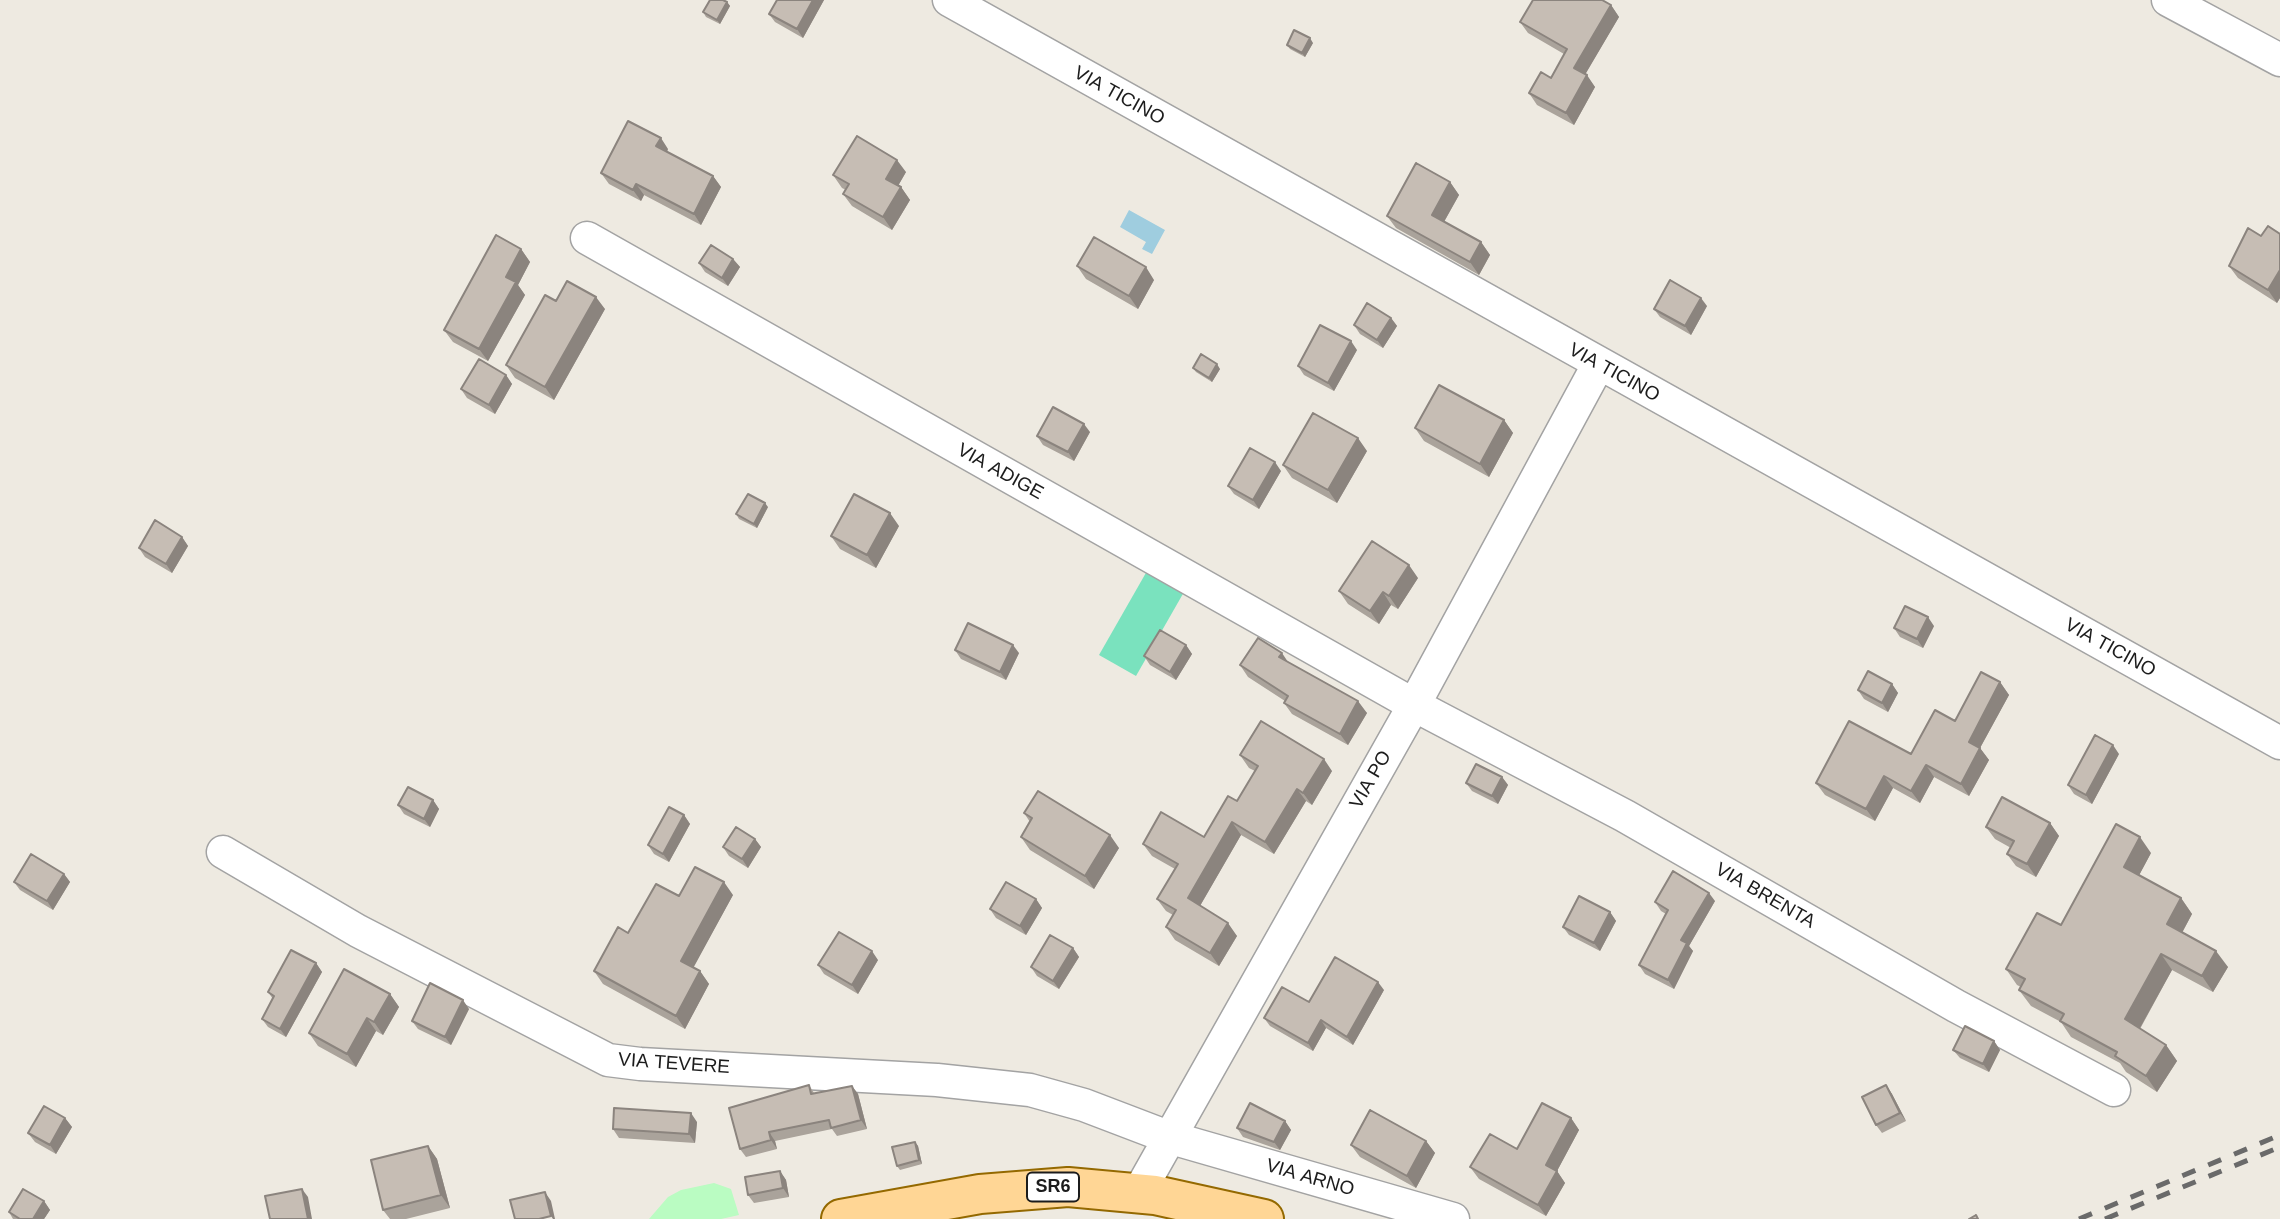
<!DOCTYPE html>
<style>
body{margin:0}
canvas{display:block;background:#eeeae1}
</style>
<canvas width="2280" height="1219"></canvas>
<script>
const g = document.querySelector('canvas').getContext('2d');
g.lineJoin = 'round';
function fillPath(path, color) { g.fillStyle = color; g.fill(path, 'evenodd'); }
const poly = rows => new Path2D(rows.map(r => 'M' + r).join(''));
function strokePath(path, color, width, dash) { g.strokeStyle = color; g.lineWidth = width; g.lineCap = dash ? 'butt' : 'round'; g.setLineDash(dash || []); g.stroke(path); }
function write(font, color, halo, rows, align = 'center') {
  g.font = font + ' Helvetica,sans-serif'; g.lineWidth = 5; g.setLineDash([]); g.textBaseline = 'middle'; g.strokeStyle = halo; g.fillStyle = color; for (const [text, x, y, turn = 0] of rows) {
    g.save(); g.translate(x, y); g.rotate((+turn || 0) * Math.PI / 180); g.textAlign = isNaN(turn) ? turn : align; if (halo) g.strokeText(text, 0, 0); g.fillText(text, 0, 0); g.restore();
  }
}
fillPath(poly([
 [714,1183,731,1189,739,1215,721,1219,649,1219,668,1197,681,1190]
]), '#bafcc2');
fillPath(poly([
 [1147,571,1184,592,1136,676,1099,655]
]), '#7ae2be');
fillPath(poly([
 [1129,210,1165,230,1152,254,1142,249,1146,242,1120,227]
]), '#9fcddf');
const minor = poly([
 [949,0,2280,743],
 [2168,0,2280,60],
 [587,238,1414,705,1625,816,1956,1006,2114,1090],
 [223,852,358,931,608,1060,640,1064,937,1080,1030,1090,1084,1105,1168,1137,1453,1219],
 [1139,1192,1414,705,1598,365]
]);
const major = poly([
 [841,1219,980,1194,1068,1187,1155,1195,1264,1219]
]);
strokePath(minor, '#a3a3a3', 35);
strokePath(major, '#946900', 42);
strokePath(minor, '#fff', 32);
strokePath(major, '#ffd695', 38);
strokePath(poly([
 [2079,1219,2280,1135],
 [2105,1219,2280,1147]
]), '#6a6a6a', 5, [14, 14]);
fillPath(poly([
 [777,0,824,0,803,38,775,22,769,14],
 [727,2,730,6,720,24,706,17,703,12],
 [1611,5,1619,17,1585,74,1595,87,1574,125,1537,105,1529,93,1551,78,1564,54,1528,33,1520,22],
 [1313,43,1305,57,1290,49,1287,45],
 [668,149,667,152,713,176,721,187,701,225,644,195,641,201,609,184,601,173],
 [906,172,898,186,901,187,910,200,892,230,852,206,843,194,846,190,842,188,833,175],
 [1450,182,1459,195,1444,222,1481,242,1490,255,1479,275,1396,228,1387,216],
 [2280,234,2280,298,2277,303,2238,278,2229,266,2261,236],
 [521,249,530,262,518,285,525,295,488,361,453,342,444,330],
 [733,259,740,267,728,286,705,272,699,263],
 [1077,266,1154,280,1138,309,1086,279],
 [556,301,605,309,554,400,515,378,506,365],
 [1707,306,1691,335,1660,317,1654,309],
 [1391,318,1397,326,1383,348,1360,334,1354,325],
 [1357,350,1334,391,1304,375,1298,366],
 [1193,368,1220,369,1212,382,1196,372],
 [506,375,512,384,495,414,467,398,461,389],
 [1504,420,1513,433,1489,477,1424,441,1415,428],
 [1090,432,1074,461,1043,445,1037,436],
 [1367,451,1337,503,1292,478,1283,465],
 [1281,471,1259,509,1234,494,1228,486],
 [768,507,757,528,739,519,736,514],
 [899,526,876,568,840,549,831,536],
 [182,537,188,546,172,573,145,557,139,548],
 [1418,578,1398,609,1391,605,1379,624,1348,604,1339,591],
 [1934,626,1923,648,1900,637,1894,628],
 [1186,645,1192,654,1176,680,1150,665,1144,656],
 [955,650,1019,653,1006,680,961,659],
 [1288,663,1367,713,1348,745,1292,714,1284,703,1285,701,1248,677,1240,665],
 [2000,682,2009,695,1980,748,1989,760,1969,796,1934,777,1920,803,1893,788,1875,821,1825,795,1816,783,1911,754,1955,721],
 [1892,684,1898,693,1888,712,1864,699,1858,690],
 [2119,754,2092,804,2074,794,2068,785],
 [1240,755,1332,771,1312,805,1306,801,1274,854,1241,835,1200,906,1237,936,1219,966,1175,940,1166,927,1173,915,1166,911,1157,899,1175,869,1152,856,1143,844,1204,837,1237,801,1255,771,1249,768],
 [1502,777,1508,785,1498,804,1472,791,1466,783],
 [433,800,439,809,430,827,404,814,398,805],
 [1024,813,1119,848,1094,889,1030,850,1021,837,1030,822],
 [684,815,690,824,669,862,654,854,648,845],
 [2050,823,2059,836,2036,877,2016,866,2007,854,2011,848,1995,839,1986,827],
 [755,839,761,847,748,868,729,856,723,847],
 [2151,853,2139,875,2181,898,2192,914,2182,933,2228,967,2213,992,2172,970,2140,1029,2166,1045,2177,1061,2157,1092,2126,1072,2120,1063,2071,1037,2061,1022,2031,1006,2019,990,2021,987,2017,985,2006,969],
 [64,874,70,882,53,910,20,890,14,882],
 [733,895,693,967,700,971,709,984,685,1029,603,984,594,971,628,933,679,896],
 [1036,899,1042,908,1026,935,996,918,990,909],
 [1715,901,1689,946,1693,951,1674,989,1645,974,1639,965,1666,914,1661,911,1655,902],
 [1610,912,1616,921,1600,951,1569,935,1563,927],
 [1073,948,1079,957,1059,989,1037,976,1031,967],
 [878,960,858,994,824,974,818,965],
 [316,963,322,972,286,1037,268,1027,262,1019,273,999,268,992],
 [1384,990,1353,1045,1326,1028,1313,1051,1270,1026,1264,1018,1309,1002],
 [390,994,399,1007,383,1035,376,1031,356,1067,318,1046,309,1033],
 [469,1009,451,1045,418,1029,412,1021],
 [1994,1041,2000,1050,1989,1072,1960,1058,1953,1050],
 [809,1085,814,1093,852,1086,858,1094,867,1129,837,1136,832,1129,775,1141,777,1149,746,1157,740,1149],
 [1886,1085,1892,1094,1906,1121,1882,1133,1876,1125],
 [65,1118,72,1127,56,1154,35,1142,28,1133],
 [1571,1118,1579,1130,1557,1171,1565,1183,1546,1216,1479,1179,1470,1167,1517,1149],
 [1285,1121,1291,1130,1280,1150,1243,1137,1237,1128],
 [697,1122,695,1143,619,1138,613,1129],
 [1426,1141,1435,1153,1416,1188,1360,1157,1351,1145],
 [915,1142,918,1146,922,1164,900,1170,897,1166],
 [428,1146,437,1159,450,1208,406,1219,390,1219,383,1210],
 [780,1171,786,1180,789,1197,754,1203,748,1195],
 [44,1201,50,1210,44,1219,13,1219,9,1212]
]), '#aaa39b');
fillPath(poly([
 [813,0,824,0,803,38,797,29],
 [727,2,730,6,720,24,717,20],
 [1611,5,1619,17,1582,80,1574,68],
 [1310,38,1313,43,1305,57,1302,53],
 [1587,75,1595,87,1574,125,1566,113],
 [661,138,668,149,664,157,656,146],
 [897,160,906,172,895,191,886,179],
 [713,176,721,187,701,225,694,214],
 [1450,182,1459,195,1441,227,1432,215],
 [636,184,644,195,641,201,633,190],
 [901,187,910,200,892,230,883,217],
 [1481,242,1490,255,1479,275,1470,262],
 [521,249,530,262,518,285,525,295,488,361,479,349,506,277],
 [733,259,740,267,728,286,722,278],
 [1146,267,1154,280,1138,309,1129,296],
 [2280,270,2280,298,2277,303,2268,290],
 [596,297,605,309,554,400,545,387],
 [1701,298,1707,306,1691,335,1685,326],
 [1391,318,1397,326,1383,348,1377,340],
 [1351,341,1357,350,1334,391,1328,383],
 [1217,364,1220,369,1212,382,1209,378],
 [506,375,512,384,495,414,489,405],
 [1504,420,1513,433,1489,477,1480,464],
 [1084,424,1090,432,1074,461,1068,452],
 [1358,438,1367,451,1337,503,1328,490],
 [1275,462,1281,471,1259,509,1253,500],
 [765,503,768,507,757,528,754,524],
 [890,513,899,526,876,568,867,555],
 [182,537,188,546,172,573,166,564],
 [1409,565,1418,578,1398,609,1389,596],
 [1383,592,1391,605,1379,624,1370,611],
 [1928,617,1934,626,1923,648,1917,639],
 [1013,645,1019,653,1006,680,1000,672],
 [1186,645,1192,654,1176,680,1170,672],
 [1282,653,1290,665,1279,657],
 [2000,682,2009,695,1980,748,1989,760,1969,796,1961,784,1969,742],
 [1892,684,1898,693,1888,712,1882,703],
 [1358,701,1367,713,1348,745,1340,734],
 [2113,745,2119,754,2092,804,2086,795],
 [1324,759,1332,771,1312,805,1303,793],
 [1926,765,1934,777,1920,803,1911,791],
 [1884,776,1893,788,1875,821,1866,809],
 [1502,777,1508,785,1498,804,1492,796],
 [1297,789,1306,801,1274,854,1265,842],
 [433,800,439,809,430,827,424,819],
 [684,815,690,824,669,862,663,854],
 [1232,822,1241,835,1197,911,1188,898],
 [2050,823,2059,836,2036,877,2027,864],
 [1110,835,1119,848,1094,889,1085,876],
 [2140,837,2151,853,2135,883,2124,867],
 [755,839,761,847,748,868,742,859],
 [64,874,70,882,53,910,47,901],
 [724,882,733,895,690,974,681,961],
 [1709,893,1715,901,1689,946,1693,951,1674,989,1668,980,1681,940],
 [2181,898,2192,914,2178,940,2167,924],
 [1036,899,1042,908,1026,935,1020,926],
 [1610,912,1616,921,1600,951,1594,943],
 [1228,923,1237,936,1219,966,1210,953],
 [1073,948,1079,957,1059,989,1053,981],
 [872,951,878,960,858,994,852,985],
 [2216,951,2228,967,2213,992,2202,976],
 [2161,954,2172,970,2136,1035,2125,1019],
 [316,963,322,972,286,1037,280,1029],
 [700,971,709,984,685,1029,676,1016],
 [1378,982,1384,990,1353,1045,1347,1037],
 [390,994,399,1007,383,1035,374,1022],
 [463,1000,469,1009,451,1045,445,1037],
 [367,1018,376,1031,356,1067,347,1054],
 [1321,1020,1326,1028,1313,1051,1308,1043],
 [1994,1041,2000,1050,1989,1072,1983,1064],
 [2166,1045,2177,1061,2157,1092,2146,1076],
 [1886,1085,1892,1094,1906,1121,1900,1113],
 [852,1086,858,1094,867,1129,861,1120],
 [691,1113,697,1122,695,1143,689,1134],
 [65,1118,72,1127,56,1154,50,1145],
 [1571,1118,1579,1130,1557,1171,1565,1183,1546,1216,1538,1205,1546,1165],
 [1285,1121,1291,1130,1280,1150,1274,1142],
 [769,1132,775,1141,777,1149,771,1140],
 [1426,1141,1435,1153,1416,1188,1407,1176],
 [915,1142,918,1146,922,1164,919,1160],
 [428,1146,437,1159,450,1208,441,1195],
 [780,1171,786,1180,789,1197,783,1188],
 [302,1189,308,1197,312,1219,308,1219],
 [545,1192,551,1201,555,1219,553,1219,551,1216],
 [44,1201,50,1210,44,1219,33,1219]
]), '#8b847e');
const building = poly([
 [710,0,723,0,727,2,717,20,703,12,710,0],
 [777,0,813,0,797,29,769,14,777,0],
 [1533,0,1602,0,1611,5,1574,68,1587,75,1566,113,1529,93,1541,72,1551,78,1567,49,1520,22,1533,0],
 [1294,30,1310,38,1302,53,1287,45,1294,30],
 [628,121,661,138,656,146,713,176,694,214,636,184,633,190,601,173,628,121],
 [857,136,897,160,886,179,901,187,883,217,843,194,849,184,833,175,857,136],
 [1416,163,1450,182,1432,215,1481,242,1470,262,1387,216,1416,163],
 [2268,226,2280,234,2280,270,2268,290,2229,266,2248,228,2261,236,2268,226],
 [496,235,521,249,506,277,516,282,479,349,444,330,496,235],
 [1094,237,1146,267,1129,296,1077,266,1094,237],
 [711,245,733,259,722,278,699,263,711,245],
 [1670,280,1701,298,1685,326,1654,309,1670,280],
 [567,281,596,297,545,387,506,365,545,295,556,301,567,281],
 [1367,303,1391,318,1377,340,1354,325,1367,303],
 [1320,325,1351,341,1328,383,1298,366,1320,325],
 [1201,354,1217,364,1209,378,1193,368,1201,354],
 [479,359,506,375,489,405,461,389,479,359],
 [1439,385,1504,420,1480,464,1415,428,1439,385],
 [1053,407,1084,424,1068,452,1037,436,1053,407],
 [1313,413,1358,438,1328,490,1283,465,1313,413],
 [1250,448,1275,462,1253,500,1228,486,1250,448],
 [748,494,765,503,754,524,736,514,748,494],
 [854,494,890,513,867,555,831,536,854,494],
 [155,520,182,537,166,564,139,548,155,520],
 [1372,541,1409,565,1389,596,1383,592,1370,611,1339,591,1372,541],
 [1905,606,1928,617,1917,639,1894,628,1905,606],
 [968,623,1013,645,1000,672,955,650,968,623],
 [1160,630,1186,645,1170,672,1144,656,1160,630],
 [1258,638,1282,653,1279,657,1358,701,1340,734,1284,703,1288,696,1240,665,1258,638],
 [1868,671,1892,684,1882,703,1858,690,1868,671],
 [1981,672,2000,682,1969,742,1980,748,1961,784,1926,765,1911,791,1884,776,1866,809,1816,783,1849,721,1911,754,1935,710,1955,721,1981,672],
 [1261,721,1324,759,1303,793,1297,789,1265,842,1232,822,1188,898,1228,923,1210,953,1166,927,1176,910,1157,899,1178,864,1143,844,1161,812,1204,837,1228,796,1237,801,1258,766,1240,755,1261,721],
 [2095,735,2113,745,2086,795,2068,785,2095,735],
 [1476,764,1502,777,1492,796,1466,783,1476,764],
 [408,787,433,800,424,819,398,805,408,787],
 [1038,791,1110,835,1085,876,1021,837,1032,818,1024,813,1038,791],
 [2002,797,2050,823,2027,864,2007,854,2014,841,1986,827,2002,797],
 [669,807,684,815,663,854,648,845,669,807],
 [2116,824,2140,837,2124,867,2181,898,2167,924,2216,951,2202,976,2161,954,2125,1019,2166,1045,2146,1076,2115,1056,2117,1052,2060,1021,2064,1014,2019,990,2025,979,2006,969,2037,913,2061,925,2116,824],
 [736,827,755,839,742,859,723,847,736,827],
 [31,854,64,874,47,901,14,882,31,854],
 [695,867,724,882,681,961,700,971,676,1016,594,971,618,927,628,933,656,884,679,896,695,867],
 [1673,871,1709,893,1681,940,1687,943,1668,980,1639,965,1668,910,1655,902,1673,871],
 [1006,882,1036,899,1020,926,990,909,1006,882],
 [1579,896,1610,912,1594,943,1563,927,1579,896],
 [839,932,872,951,852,985,818,965,839,932],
 [1050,935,1073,948,1053,981,1031,967,1050,935],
 [291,950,316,963,280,1029,262,1019,274,996,268,992,291,950],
 [1335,957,1378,982,1347,1037,1321,1020,1308,1043,1264,1018,1282,987,1309,1002,1335,957],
 [344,969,390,994,374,1022,367,1018,347,1054,309,1033,344,969],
 [430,983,463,1000,445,1037,412,1021,430,983],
 [1965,1026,1994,1041,1983,1064,1953,1050,1965,1026],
 [809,1085,811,1094,852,1086,861,1120,831,1128,829,1120,769,1132,771,1140,740,1149,729,1108,809,1085],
 [1886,1085,1900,1113,1876,1125,1862,1097,1886,1085],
 [1250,1103,1285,1121,1274,1142,1237,1128,1250,1103],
 [1542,1103,1571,1118,1546,1165,1557,1171,1538,1205,1470,1167,1490,1134,1517,1149,1542,1103],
 [44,1106,65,1118,50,1145,28,1133,44,1106],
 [614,1108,691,1113,689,1134,613,1129,614,1108],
 [1370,1110,1426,1141,1407,1176,1351,1145,1370,1110],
 [915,1142,919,1160,897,1166,892,1147,915,1142],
 [428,1146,441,1195,383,1210,371,1160,428,1146],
 [780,1171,783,1188,748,1195,745,1177,780,1171],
 [23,1189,44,1201,33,1219,20,1219,9,1212,23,1189],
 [302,1189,308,1219,270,1219,265,1196,302,1189],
 [545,1192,551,1216,539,1219,515,1219,510,1200,545,1192],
 [1976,1215,1978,1219,1969,1219,1976,1215]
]);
fillPath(building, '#c6bdb4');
strokePath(building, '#8b847e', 2);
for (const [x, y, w] of [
 [1053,1187,52]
]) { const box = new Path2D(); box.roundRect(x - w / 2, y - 14.5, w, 29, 5); g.fillStyle = '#fff'; g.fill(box); strokePath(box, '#1c1c1c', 2); }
write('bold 18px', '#1c1c1c', null, [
 ["SR6",1053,1187]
]);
write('19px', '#1c1c1c', '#fff', [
 ["VIA TICINO",1119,96,29],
 ["VIA TICINO",1614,373,29],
 ["VIA ADIGE",1000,472,29],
 ["VIA TICINO",2110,648,29],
 ["VIA PO",1371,780,-60],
 ["VIA BRENTA",1765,896,30],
 ["VIA TEVERE",674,1064,4],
 ["VIA ARNO",1310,1178,16]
]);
</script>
